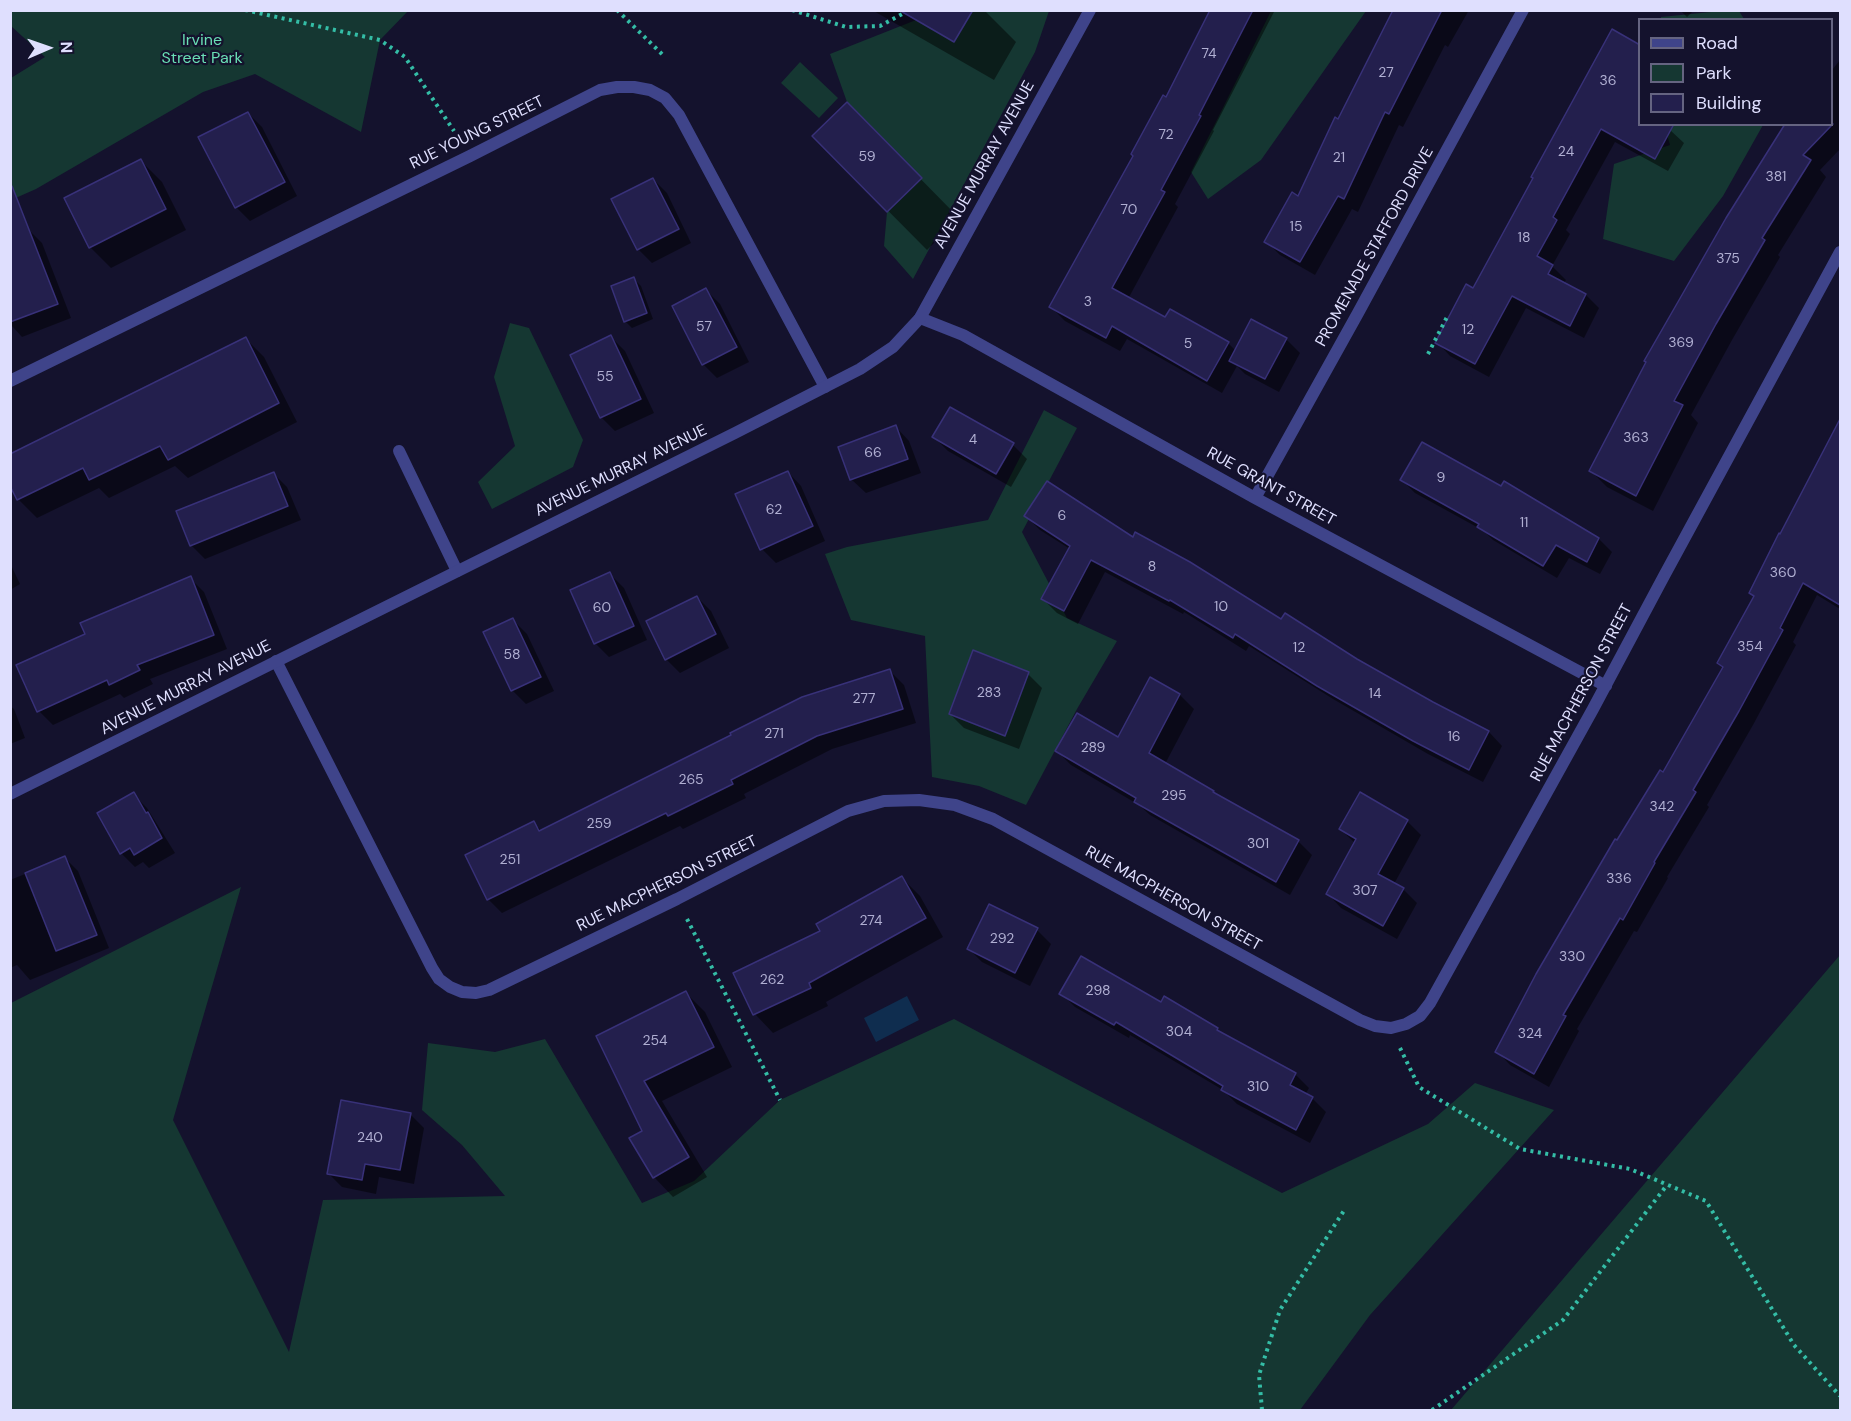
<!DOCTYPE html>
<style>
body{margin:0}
#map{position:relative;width:1851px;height:1421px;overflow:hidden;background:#14122d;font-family:"DM Sans",sans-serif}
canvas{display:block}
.frame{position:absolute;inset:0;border:12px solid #dfdffe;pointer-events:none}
.legend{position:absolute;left:1638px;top:18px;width:195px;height:108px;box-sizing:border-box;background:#14122d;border:2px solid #656481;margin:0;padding:8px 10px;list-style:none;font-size:18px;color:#dfdffe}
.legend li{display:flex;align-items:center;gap:12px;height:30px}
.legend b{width:30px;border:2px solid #656481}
.north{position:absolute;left:18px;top:18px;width:60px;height:60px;-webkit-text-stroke:4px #14122d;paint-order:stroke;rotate:88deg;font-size:16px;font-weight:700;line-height:24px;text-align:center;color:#dfdffe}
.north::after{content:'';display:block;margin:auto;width:21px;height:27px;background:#dfdffe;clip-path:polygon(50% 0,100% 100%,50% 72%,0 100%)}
</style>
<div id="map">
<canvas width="1851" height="1421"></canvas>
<div class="frame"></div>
<ul class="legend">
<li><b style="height:8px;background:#3f448a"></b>Road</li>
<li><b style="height:16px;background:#153732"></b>Park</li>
<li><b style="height:16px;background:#231f4d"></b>Building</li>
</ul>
<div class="north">N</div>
</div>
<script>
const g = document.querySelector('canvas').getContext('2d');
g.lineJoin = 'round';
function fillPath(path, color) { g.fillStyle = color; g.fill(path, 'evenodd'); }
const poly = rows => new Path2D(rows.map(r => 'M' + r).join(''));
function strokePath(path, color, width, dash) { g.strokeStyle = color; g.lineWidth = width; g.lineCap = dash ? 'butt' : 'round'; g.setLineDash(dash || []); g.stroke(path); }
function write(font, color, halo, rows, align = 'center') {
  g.font = font + ' "DM Sans",sans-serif'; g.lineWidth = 4.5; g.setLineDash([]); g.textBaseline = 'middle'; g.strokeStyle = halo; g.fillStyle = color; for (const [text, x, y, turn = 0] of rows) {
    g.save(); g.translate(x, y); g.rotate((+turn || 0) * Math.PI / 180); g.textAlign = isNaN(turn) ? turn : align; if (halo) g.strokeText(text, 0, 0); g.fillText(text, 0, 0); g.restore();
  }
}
fillPath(poly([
 [1731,10,1739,11,1744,19,1661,19,1661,17],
 [11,11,408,11,380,40,361,132,255,74,203,92,36,189,11,200,11,78,45,57,11,26],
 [973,11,1049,11,1035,52,913,279,884,246,887,212,922,178,847,102,830,54,916,20,954,42],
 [1271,11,1366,11,1261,160,1208,199,1191,172],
 [800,62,838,98,819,118,781,83],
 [1664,125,1763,125,1723,196,1674,261,1603,239,1614,164,1670,145],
 [510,323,529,328,583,440,573,467,492,509,478,482,515,446,494,377],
 [1044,410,1077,428,1022,532,1067,618,1117,641,1077,709,1026,805,979,786,932,777,925,636,851,620,825,554,847,547,988,520],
 [241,887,173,1120,289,1352,323,1200,505,1196,462,1145,422,1110,428,1043,495,1052,545,1039,642,1203,694,1181,780,1100,954,1019,1282,1193,1428,1124,1475,1083,1554,1110,1370,1315,1300,1410,11,1410,11,1003],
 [1840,955,1840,1410,1451,1410]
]), '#153732');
fillPath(poly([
 [907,996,919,1020,876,1042,864,1018]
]), '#0f2d4f');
fillPath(poly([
 [872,10,984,10,1016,42,994,80],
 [1212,10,1275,10,1213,130,1214,131,1175,204,1178,207,1128,299,1166,319,1228,343,1236,351,1286,339,1300,353,1279,392,1245,374,1237,366,1222,393,1127,339,1120,351,1065,321,1051,307,1166,99],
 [1395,10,1469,10,1448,47,1445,45,1403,127,1399,125,1358,212,1352,209,1315,275,1280,255,1266,241,1299,198],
 [1680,10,1694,10,1687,17],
 [1613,31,1640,124,1670,130,1684,143,1668,171,1615,142,1566,230,1570,234,1552,266,1566,280,1563,284,1586,295,1599,308,1584,338,1526,308,1489,377,1450,356,1437,342,1473,290],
 [1840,60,1840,149,1820,170,1826,177,1778,255,1780,257,1732,340,1691,415,1698,423,1653,511,1607,487,1591,471,1727,218,1832,124,1832,70],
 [847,104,959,218,927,250,814,136],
 [248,113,262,127,297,196,250,221,236,207],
 [141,161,162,182,186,230,111,268,90,247],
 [653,179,667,193,691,243,652,263,638,249],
 [28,229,42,243,71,318,22,337,12,326,10,327,10,236],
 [634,279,641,286,653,319,632,328,625,321],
 [706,290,720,304,749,362,717,378,703,364],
 [611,337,625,351,654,413,615,431,601,417],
 [245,338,264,357,297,422,188,478,175,466,109,498,99,488,37,518,18,499],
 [1840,424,1840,549,1833,565,1840,569,1840,609,1817,595,1793,642,1796,645,1753,725,1707,805,1709,807,1667,877,1668,878,1637,932,1634,931,1577,1029,1579,1031,1549,1087,1510,1065,1497,1051,1617,842,1663,774,1724,669,1719,663,1755,597,1781,536],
 [896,427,909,441,921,473,866,493,852,480,840,448],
 [934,437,1013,445,1027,459,1011,487,948,451],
 [788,472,801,486,825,541,776,563,762,549],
 [273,473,287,487,301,520,205,559,191,545],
 [1402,480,1599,539,1612,552,1600,574,1569,558,1557,578,1493,540,1484,531,1415,493],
 [1026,516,1134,539,1282,621,1356,660,1432,704,1489,732,1502,746,1483,782,1428,754,1333,699,1249,646,1246,651,1184,612,1183,614,1105,572,1078,624,1057,613,1043,599,1070,549,1040,530],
 [10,563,20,584,10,590],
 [610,574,624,588,647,640,609,657,595,643],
 [190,578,204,592,227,649,150,679,153,684,124,698,120,694,53,725,39,711,24,685,87,635],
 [697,597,711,611,729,648,680,673,666,659],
 [513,620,527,634,554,691,526,704,512,690,485,633],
 [890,671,904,685,916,723,832,749,744,794,746,798,683,829,680,826,502,913,488,899,533,823,542,831],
 [1028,674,1042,688,1019,749,964,728,950,714],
 [1180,695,1194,709,1165,764,1298,841,1312,855,1290,895,1150,815,1139,805,1071,765,1057,751,1118,739],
 [10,706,14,709,25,738,10,744],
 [133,794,147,808,175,853,149,868,143,862,135,867,121,853],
 [1407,821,1421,835,1394,884,1403,889,1417,903,1397,939,1341,908,1328,894,1355,843,1340,829],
 [65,858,78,871,109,948,30,980,17,965,10,968,10,880],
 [902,878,920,896,943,937,826,1002,828,1006,773,1033,755,1014,735,974,822,932],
 [1037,930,1051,944,1030,986,982,962,968,948],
 [686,993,705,1012,732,1067,662,1101,707,1177,673,1197,654,1177,644,1131,598,1036],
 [1061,993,1161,1004,1217,1029,1222,1035,1295,1074,1309,1088,1305,1095,1312,1098,1326,1112,1310,1143,1237,1104,1223,1090,1130,1035,1129,1038,1075,1007],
 [410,1114,424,1128,414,1184,379,1177,376,1194,342,1187,328,1173]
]), '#0007');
const building = poly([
 [899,10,973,10,954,42,899,10],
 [1210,10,1253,10,1199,115,1201,116,1161,190,1165,192,1112,288,1165,317,1170,309,1229,342,1207,381,1112,326,1106,338,1049,307,1133,156,1131,154,1163,95,1166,97,1210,10],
 [1393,10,1442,10,1389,114,1385,112,1344,199,1338,196,1300,262,1264,242,1292,192,1298,196,1335,117,1338,119,1393,10],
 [1612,29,1640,45,1640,124,1674,124,1655,159,1601,129,1553,217,1557,220,1537,256,1553,265,1548,274,1586,294,1570,326,1512,296,1475,364,1435,343,1466,284,1473,288,1533,178,1531,177,1612,29],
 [847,102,922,178,887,212,812,136,847,102],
 [248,112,285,182,235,208,198,137,248,112],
 [1785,124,1833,124,1803,155,1811,160,1762,238,1765,240,1716,324,1674,401,1683,405,1636,496,1589,471,1646,362,1644,361,1698,267,1726,218,1785,124],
 [141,159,166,209,89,248,64,198,141,159],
 [653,178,679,229,637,250,611,199,653,178],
 [10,186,12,186,58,304,10,322,10,186],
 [634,277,647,313,624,322,611,286,634,277],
 [706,288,737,347,702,365,672,306,706,288],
 [1251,319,1287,338,1265,379,1229,361,1251,319],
 [611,335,641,399,600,418,570,355,611,335],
 [246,337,279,403,168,460,160,446,89,480,83,468,17,500,10,486,10,454,246,337],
 [950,407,1014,443,996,474,932,437,950,407],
 [1840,419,1840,605,1803,583,1780,628,1783,630,1739,711,1693,790,1696,792,1654,862,1655,863,1623,920,1620,918,1563,1015,1566,1016,1534,1074,1495,1052,1536,974,1615,839,1617,840,1660,770,1663,772,1723,667,1717,663,1754,596,1749,593,1779,533,1780,534,1840,419],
 [896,425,908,459,850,480,838,447,896,425],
 [1422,442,1501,486,1504,481,1599,538,1587,562,1556,545,1543,566,1477,527,1479,524,1400,480,1422,442],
 [788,471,813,526,760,550,735,494,788,471],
 [274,472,288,506,190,546,176,511,274,472],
 [1047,481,1133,537,1135,532,1190,562,1281,619,1285,613,1357,659,1433,702,1489,731,1469,770,1413,741,1317,686,1235,634,1233,638,1170,600,1169,601,1091,560,1064,611,1041,599,1070,546,1024,516,1047,481],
 [610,572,634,626,594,644,570,590,610,572],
 [191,576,214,635,137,665,140,670,109,685,107,680,37,712,16,665,85,634,80,623,191,576],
 [697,596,716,634,665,660,646,621,697,596],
 [513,618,541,677,511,691,483,632,513,618],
 [973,650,1029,672,1005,736,949,714,973,650],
 [890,669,903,709,817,736,731,780,733,784,668,816,666,813,487,900,465,855,534,821,539,831,731,735,730,733,802,697,890,669],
 [1150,677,1180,694,1149,753,1214,791,1213,792,1299,840,1276,882,1134,802,1136,798,1055,751,1077,713,1118,737,1150,677],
 [134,792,146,813,148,812,162,838,134,855,130,848,120,854,97,813,134,792],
 [1360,792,1408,820,1378,874,1404,888,1383,926,1326,894,1356,839,1339,829,1360,792],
 [65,856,97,935,56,951,25,873,65,856],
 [902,876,926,918,809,983,811,988,753,1015,733,973,820,931,816,924,902,876],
 [989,904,1038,928,1015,973,967,949,989,904],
 [1081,956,1161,1002,1164,996,1218,1028,1217,1030,1296,1073,1290,1085,1313,1097,1296,1130,1221,1090,1223,1086,1116,1022,1114,1025,1059,994,1081,956],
 [686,991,714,1047,644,1081,689,1157,653,1178,629,1138,642,1131,596,1036,686,991],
 [341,1100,411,1113,400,1170,365,1164,362,1180,327,1174,341,1100]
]);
fillPath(building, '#231f4d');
strokePath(building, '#383179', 1.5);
strokePath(poly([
 [245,10,380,40,405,57,454,131],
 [617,10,664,56],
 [792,10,846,27,880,26,904,13],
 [1428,354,1447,317,1449,317],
 [687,919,780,1100],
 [1400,1048,1419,1087,1520,1149,1630,1169,1706,1201,1794,1345,1840,1396],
 [1262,1410,1259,1375,1280,1310,1345,1209],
 [1432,1410,1563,1320,1667,1185]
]), '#34bda6', 4, [3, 4.5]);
strokePath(poly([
 [399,451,457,571]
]), '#3f448a', 12);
strokePath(poly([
 [920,318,963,335,1255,498,1606,686],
 [10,381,470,156,600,90,617,87,634,87,650,90,665,98,679,115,825,387],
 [1255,498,1358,313,1523,10],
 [276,661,432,968,439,979,450,987,462,992,476,993,489,990,677,899,848,811,884,801,919,800,955,805,993,819,1360,1020,1375,1026,1391,1028,1406,1024,1420,1016,1430,1003,1593,709,1664,576,1840,252]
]), '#3f448a', 12);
strokePath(poly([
 [10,794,735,433,860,369,893,347,920,318,1090,10]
]), '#3f448a', 12);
write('14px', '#b0afd2', null, [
 ["74",1209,54],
 ["27",1386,73],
 ["36",1608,81],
 ["72",1166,135],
 ["24",1566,152],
 ["59",867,157],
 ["21",1339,158],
 ["381",1776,177],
 ["70",1129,210],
 ["15",1296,227],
 ["18",1524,238],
 ["375",1728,259],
 ["3",1088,302],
 ["57",704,327],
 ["12",1468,330],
 ["369",1681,343],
 ["5",1188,344],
 ["55",605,377],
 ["363",1636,438],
 ["4",973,440],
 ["66",873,453],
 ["9",1441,478],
 ["62",774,510],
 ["6",1062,516],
 ["11",1524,523],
 ["8",1152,567],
 ["360",1783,573],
 ["10",1221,607],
 ["60",602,608],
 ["354",1750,647],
 ["12",1299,648],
 ["58",512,655],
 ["283",989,693],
 ["14",1375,694],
 ["277",864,699],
 ["271",774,734],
 ["16",1454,737],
 ["289",1093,748],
 ["265",691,780],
 ["295",1174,796],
 ["342",1662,807],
 ["259",599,824],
 ["301",1258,844],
 ["251",510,860],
 ["336",1619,879],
 ["307",1365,891],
 ["274",871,921],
 ["292",1002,939],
 ["330",1572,957],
 ["262",772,980],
 ["298",1098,991],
 ["304",1179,1032],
 ["324",1530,1034],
 ["254",655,1041],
 ["310",1258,1087],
 ["240",370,1138]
]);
write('16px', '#6adfb5', '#14122d', [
 ["Irvine",202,41],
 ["Street Park",202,59]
]);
write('16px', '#dfdffe', '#14122d', [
 ["RUE YOUNG STREET",477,133,-26],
 ["AVENUE MURRAY AVENUE",985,165,-61],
 ["PROMENADE STAFFORD DRIVE",1375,247,-61],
 ["AVENUE MURRAY AVENUE",621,471,-26],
 ["RUE GRANT STREET",1271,487,29],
 ["AVENUE MURRAY AVENUE",186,688,-27],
 ["RUE MACPHERSON STREET",1582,693,-62],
 ["RUE MACPHERSON STREET",667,884,-26],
 ["RUE MACPHERSON STREET",1173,899,29]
]);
</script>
